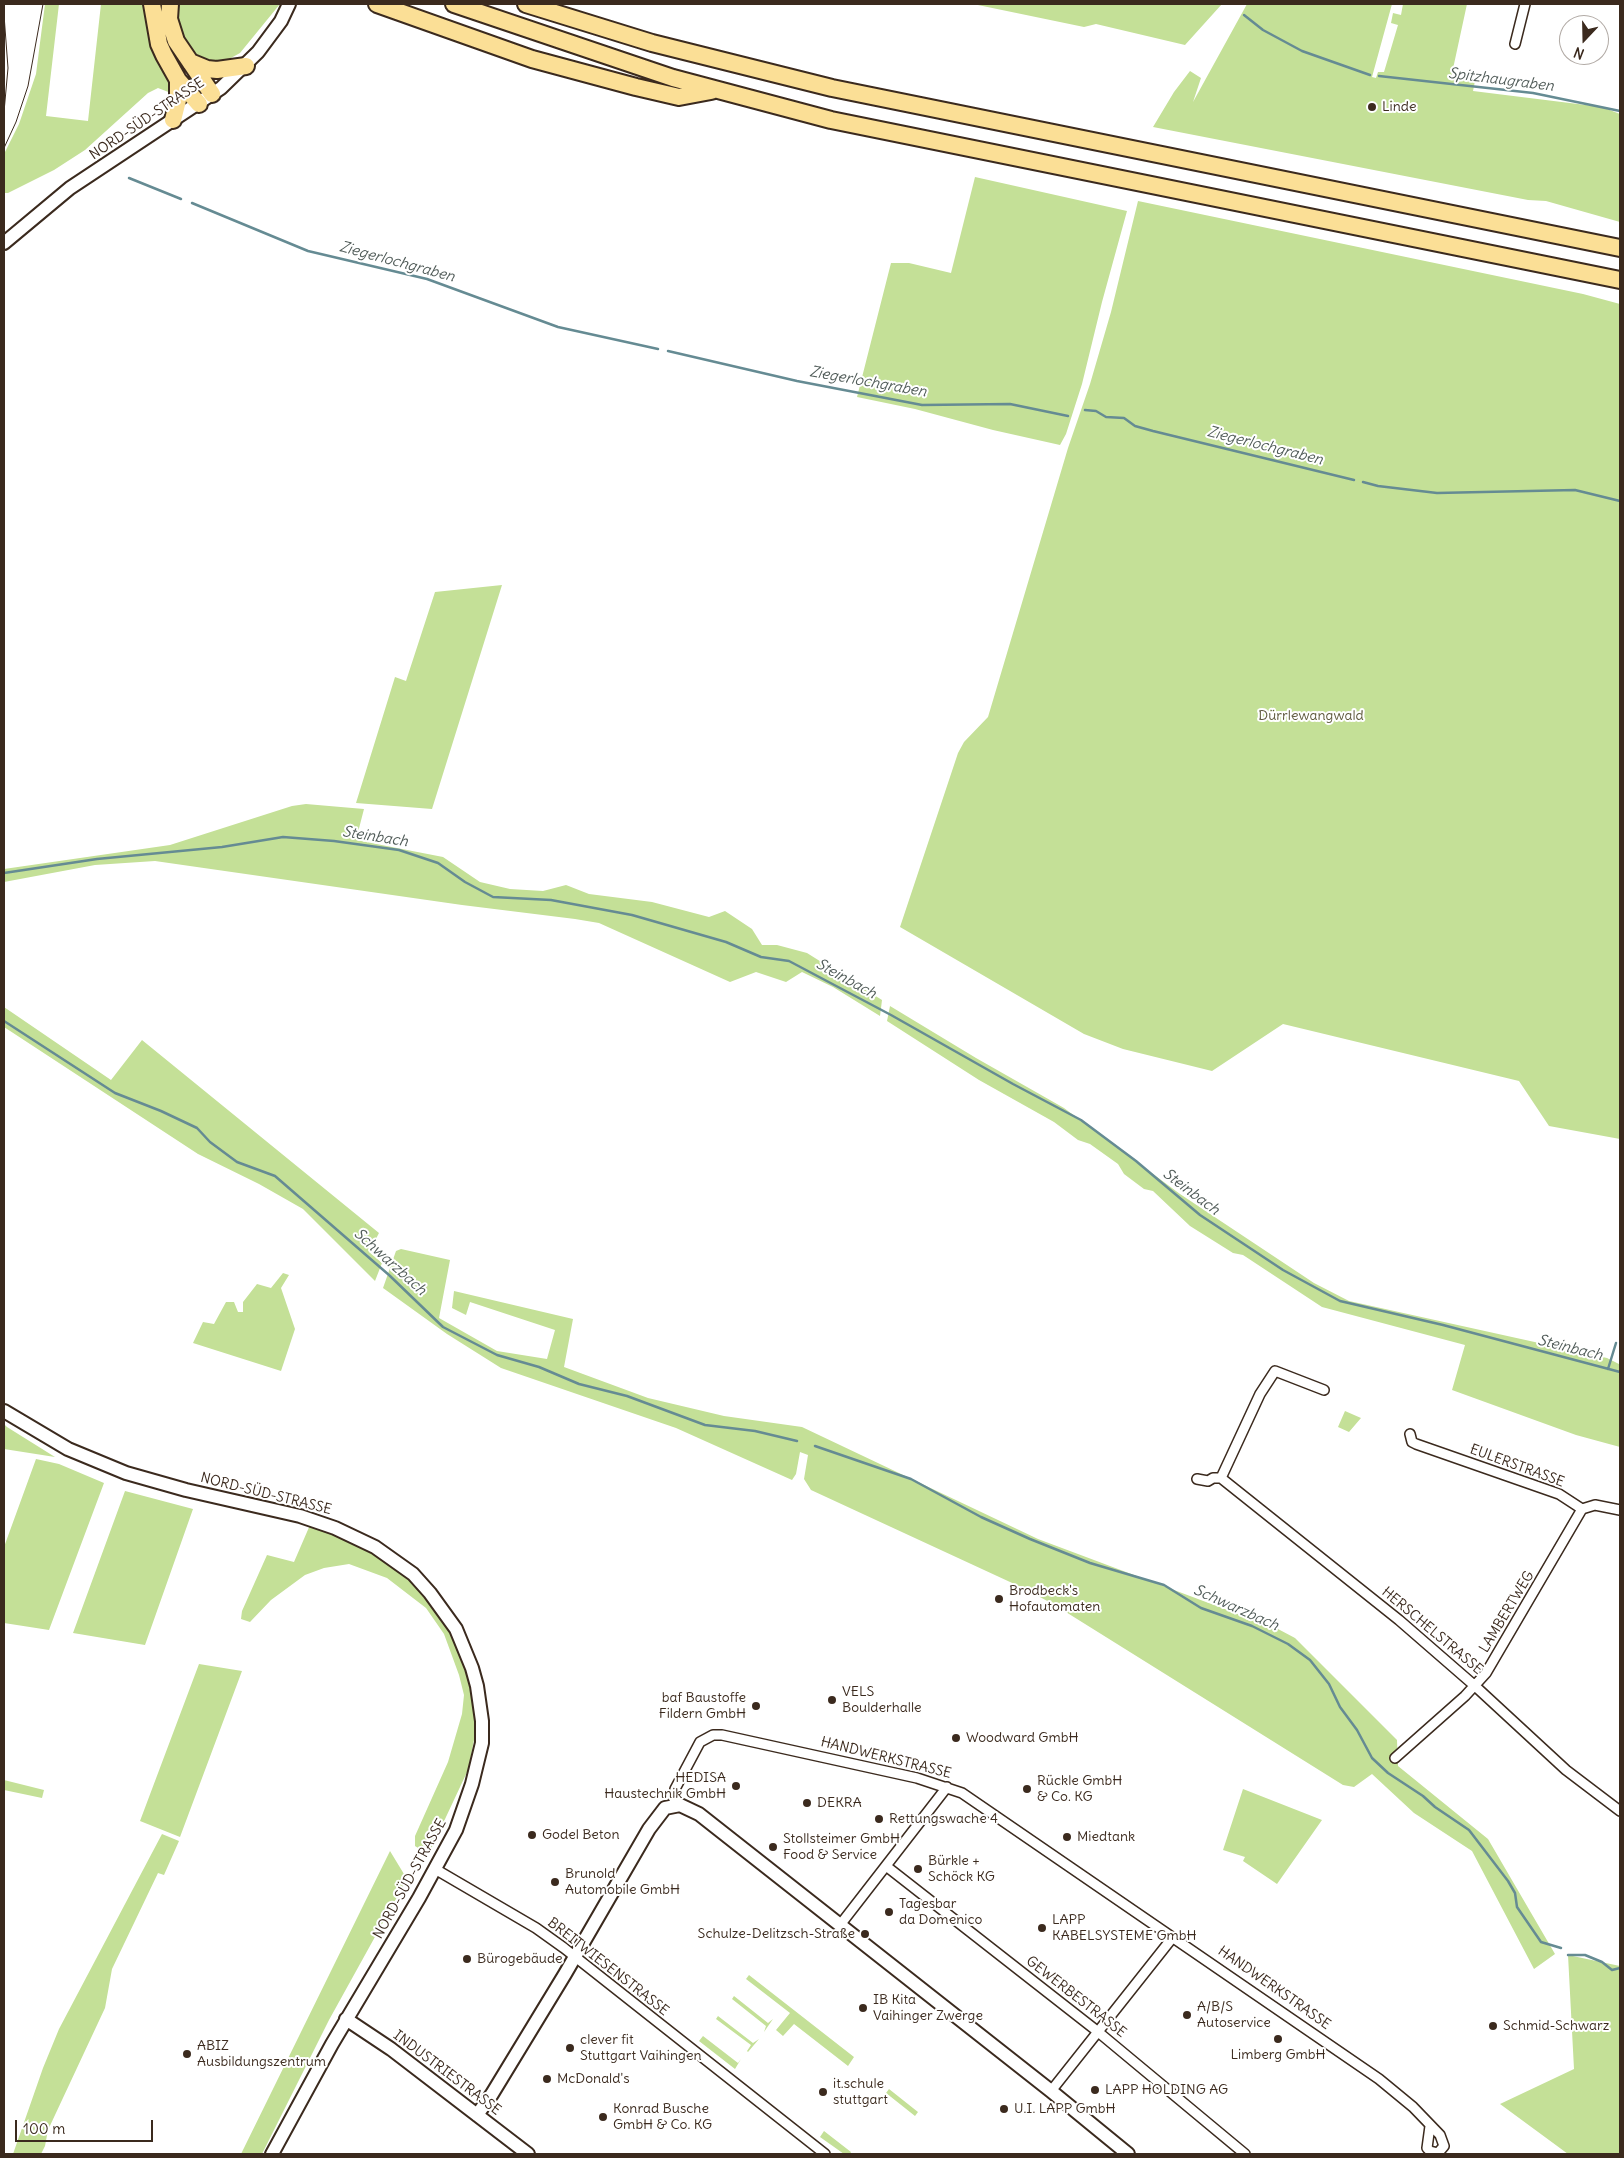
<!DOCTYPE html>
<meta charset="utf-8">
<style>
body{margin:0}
#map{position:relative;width:1624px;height:2158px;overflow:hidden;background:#fff;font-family:Delius,sans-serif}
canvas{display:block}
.frame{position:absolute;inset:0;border:5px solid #3b2a1e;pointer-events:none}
.north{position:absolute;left:1559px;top:15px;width:50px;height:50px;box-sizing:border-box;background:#fff;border:1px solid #b1aaa5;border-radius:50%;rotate:201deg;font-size:14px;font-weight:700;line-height:20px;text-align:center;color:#3b2a1e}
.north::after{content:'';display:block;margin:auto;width:18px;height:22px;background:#3b2a1e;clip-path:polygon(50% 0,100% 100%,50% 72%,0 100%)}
.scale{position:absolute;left:15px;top:2120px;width:138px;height:22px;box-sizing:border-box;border:2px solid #3b2a1e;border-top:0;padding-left:6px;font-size:15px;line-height:18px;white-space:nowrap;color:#3b2a1e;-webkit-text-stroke:4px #fff;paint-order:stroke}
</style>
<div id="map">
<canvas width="1624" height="2158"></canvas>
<div class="frame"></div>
<div class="north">N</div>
<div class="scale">100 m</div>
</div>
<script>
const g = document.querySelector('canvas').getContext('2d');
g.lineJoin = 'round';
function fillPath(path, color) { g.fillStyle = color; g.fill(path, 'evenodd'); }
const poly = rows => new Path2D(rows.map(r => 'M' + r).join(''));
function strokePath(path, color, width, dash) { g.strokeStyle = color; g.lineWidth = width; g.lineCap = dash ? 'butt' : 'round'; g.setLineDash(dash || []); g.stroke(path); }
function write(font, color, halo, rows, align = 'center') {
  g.font = font + ' Delius,sans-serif'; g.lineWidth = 4; g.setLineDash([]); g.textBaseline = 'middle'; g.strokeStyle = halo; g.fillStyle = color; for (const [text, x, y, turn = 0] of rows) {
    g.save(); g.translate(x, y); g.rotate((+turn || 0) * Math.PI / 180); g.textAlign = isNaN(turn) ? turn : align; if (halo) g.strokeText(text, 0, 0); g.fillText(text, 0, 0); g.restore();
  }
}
fillPath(poly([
 [45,4,59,4,46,116,88,121,101,4,146,4,147,25,152,46,167,79,171,93,158,88,148,93,85,150,54,170,8,193,4,193,4,154,19,124,36,74],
 [174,4,280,4,240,53,220,64,204,63,182,44],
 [973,4,1222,4,1185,45,1096,24,1084,27],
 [1247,4,1392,4,1372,77,1376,78,1378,72,1384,72,1398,25,1391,23,1393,13,1401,15,1403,4,1467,4,1451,78,1475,81,1473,91,1602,107,1620,114,1620,222,1546,201,1528,200,1153,127,1174,92,1190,71,1201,78,1193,102],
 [975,177,1127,211,1102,302,1082,384,1066,434,1060,445,993,430,915,409,857,397,891,263,909,263,951,273],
 [1138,201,1583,294,1620,304,1620,1139,1549,1126,1519,1081,1283,1024,1212,1071,1123,1049,1084,1034,900,927,958,753,964,742,988,717,1068,448,1090,384,1111,312],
 [502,585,432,809,356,803,395,677,406,681,435,592],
 [306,804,364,809,356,840,443,857,480,882,510,889,543,891,566,885,589,894,652,902,709,917,725,911,752,929,762,945,777,945,807,953,882,1000,880,1016,833,987,802,972,786,982,756,972,730,982,599,923,575,919,462,905,155,861,95,865,4,882,4,869,170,845,292,806],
 [890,1006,976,1058,1064,1108,1180,1194,1314,1283,1349,1301,1607,1358,1619,1364,1620,1329,1620,1447,1576,1435,1452,1390,1465,1345,1322,1307,1243,1255,1233,1253,1190,1226,1153,1191,1144,1189,1124,1174,1118,1164,1090,1144,1078,1140,1054,1122,979,1080,887,1021],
 [4,1007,111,1080,142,1040,379,1233,369,1252,382,1263,375,1281,303,1209,259,1184,198,1154,4,1027],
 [401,1249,450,1260,439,1318,497,1351,547,1359,555,1330,470,1302,466,1315,452,1308,454,1291,573,1319,564,1367,648,1398,724,1416,802,1427,1038,1539,1278,1629,1295,1638,1397,1740,1398,1766,1488,1839,1555,1954,1534,1969,1472,1851,1414,1813,1372,1774,1354,1787,1343,1785,1053,1604,1023,1588,811,1490,804,1479,808,1455,800,1452,796,1474,792,1480,676,1428,501,1368,447,1334,383,1288,396,1251],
 [283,1273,289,1275,281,1288,295,1329,281,1371,193,1343,203,1322,214,1324,226,1302,234,1302,238,1312,243,1312,243,1302,257,1284,271,1288],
 [1345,1411,1361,1418,1349,1432,1338,1427],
 [4,1424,7,1427,55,1457,4,1449],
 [36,1459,59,1464,104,1483,49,1630,4,1623,4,1547],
 [125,1491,193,1509,145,1645,73,1633],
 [310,1525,360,1543,396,1566,427,1595,451,1627,465,1664,472,1689,476,1730,468,1770,431,1849,421,1850,415,1846,415,1836,448,1762,462,1714,464,1695,459,1675,444,1634,426,1608,387,1578,349,1564,324,1568,305,1575,271,1600,250,1622,241,1619,242,1611,267,1555,294,1562],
 [199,1664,242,1671,180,1837,140,1821],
 [4,1780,44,1790,42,1798,4,1790],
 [1243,1789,1322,1820,1277,1884,1243,1861,1245,1857,1223,1850],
 [162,1834,179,1841,164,1875,158,1873,112,1969,105,2008,48,2130,45,2146,41,2154,13,2154,43,2068,59,2029],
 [390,1851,407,1879,329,2020,262,2154,241,2154],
 [1568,1955,1620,1966,1620,2154,1568,2154,1500,2104,1574,2069],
 [749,1975,854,2057,848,2066,794,2024,783,2036,776,2030,790,2013,746,1979],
 [734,1996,768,2023,773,2019,764,2032,766,2026,732,1999],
 [718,2016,753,2043,759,2039,748,2052,747,2051,751,2045,716,2019],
 [703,2036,738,2063,741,2059,735,2069,699,2041],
 [889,2089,918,2112,915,2116,886,2093],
 [824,2131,851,2152,850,2154,844,2154,820,2137]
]), '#c4e097');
strokePath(poly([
 [1244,15,1263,30,1302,51,1370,75],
 [1379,76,1533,93,1620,111],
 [129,178,181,199],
 [192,203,308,251,427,279,558,327,658,349],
 [668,351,797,381,922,405,1010,404,1068,416],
 [1085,410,1096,411,1106,417,1124,418,1135,426,1153,431,1354,480],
 [1363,482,1378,486,1437,493,1575,490,1620,501],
 [4,873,97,859,222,847,283,837,334,841,399,850,438,863,465,882,493,897,551,900,632,915,726,942,761,957,789,961,891,1015,1013,1084,1081,1120,1136,1161,1200,1215,1283,1270,1340,1301,1443,1325,1620,1372],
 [4,1021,115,1093,161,1111,197,1128,210,1142,237,1162,275,1176,389,1275,443,1327,497,1355,539,1367,579,1384,627,1396,705,1425,755,1431,797,1441],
 [1608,1369,1616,1343],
 [815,1446,911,1479,981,1517,1030,1539,1090,1563,1164,1585,1201,1608,1252,1626,1288,1644,1310,1660,1329,1684,1340,1707,1357,1730,1372,1758,1388,1773,1423,1796,1435,1807,1469,1830,1508,1881,1515,1893,1517,1907,1541,1942,1561,1948],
 [1568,1955,1585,1955,1602,1962,1612,1970,1620,1968]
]), '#658b93', 2.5);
const street = poly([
 [1515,44,1525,4],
 [1410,1434,1412,1442,1416,1444,1559,1494,1582,1509],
 [1221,1478,1260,1394,1275,1371,1324,1390],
 [1197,1479,1208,1481,1213,1478,1221,1478,1399,1620,1475,1686,1566,1770,1620,1811],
 [1582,1509,1595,1505,1620,1510],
 [1395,1758,1465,1696,1486,1673,1582,1509],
 [674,1805,675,1789,700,1742,713,1735,722,1735,917,1778,962,1793,1379,2079,1413,2107,1440,2135,1444,2146,1438,2153,1430,2151,1427,2148,1430,2126],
 [886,1866,1097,2031,1245,2154],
 [435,1869,536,1928,564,1948,825,2154],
 [840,1925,947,1787],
 [1051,2091,1173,1937]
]);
const secondary = poly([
 [4,243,70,188,221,88,258,52,281,21,289,4],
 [4,1411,68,1449,126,1473,186,1490,300,1516,335,1528,375,1547,413,1574,430,1593,456,1629,472,1668,477,1686,482,1721,482,1743,472,1784,456,1830,419,1898,332,2044,272,2154],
 [346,2019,391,2049,528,2154],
 [477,2115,492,2094,565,1974,649,1829,665,1808,680,1805,699,1814,1051,2091,1128,2154]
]);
const highway = poly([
 [152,4,159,44,164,55,178,80,199,104],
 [170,4,169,19,176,41,212,94],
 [377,4,532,59,636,87,679,97,711,91],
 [454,4,673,78,831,120,1620,280],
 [526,4,652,43,832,88,1620,248],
 [190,62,207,69,217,70,246,66],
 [173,120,178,100,178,80]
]);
strokePath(street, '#3b2a1e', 12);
strokePath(secondary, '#3b2a1e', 16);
strokePath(highway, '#3b2a1e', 20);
strokePath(street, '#fff', 9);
strokePath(secondary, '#fff', 12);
strokePath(highway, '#fbdf96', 16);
strokePath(poly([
 [4,15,8,68,4,112],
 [4,148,16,122,28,86,43,4]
]), '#3b2a1e', 1);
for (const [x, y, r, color] of [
 [1372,107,5,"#3b2a1e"],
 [999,1599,5,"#3b2a1e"],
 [832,1700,5,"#3b2a1e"],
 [756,1706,5,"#3b2a1e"],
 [956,1738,5,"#3b2a1e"],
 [736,1786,5,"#3b2a1e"],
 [1027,1789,5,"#3b2a1e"],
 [807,1803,5,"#3b2a1e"],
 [879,1819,5,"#3b2a1e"],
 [532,1835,5,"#3b2a1e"],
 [1067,1837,5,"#3b2a1e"],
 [773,1847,5,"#3b2a1e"],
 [918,1869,5,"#3b2a1e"],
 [555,1882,5,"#3b2a1e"],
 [889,1912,5,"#3b2a1e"],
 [1042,1928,5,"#3b2a1e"],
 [865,1934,5,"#3b2a1e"],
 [467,1959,5,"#3b2a1e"],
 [863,2008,5,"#3b2a1e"],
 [1187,2015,5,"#3b2a1e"],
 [1493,2026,5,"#3b2a1e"],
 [1278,2039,5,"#3b2a1e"],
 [570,2048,5,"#3b2a1e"],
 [187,2054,5,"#3b2a1e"],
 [547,2079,5,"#3b2a1e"],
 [1095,2090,5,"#3b2a1e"],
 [823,2092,5,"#3b2a1e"],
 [1004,2109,5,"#3b2a1e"],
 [603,2117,5,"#3b2a1e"]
]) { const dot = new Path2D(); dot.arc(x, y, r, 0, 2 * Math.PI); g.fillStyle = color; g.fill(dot); strokePath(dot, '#fff', 2); }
write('14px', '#3b2a1e', '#fff', [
 ["Linde",1382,107],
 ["Brodbeck's",1009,1591],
 ["Hofautomaten",1009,1607],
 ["VELS",842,1692],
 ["Boulderhalle",842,1708],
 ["baf Baustoffe",746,1698,"right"],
 ["Fildern GmbH",746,1714,"right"],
 ["Woodward GmbH",966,1738],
 ["HEDISA",726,1778,"right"],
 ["Haustechnik GmbH",726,1794,"right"],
 ["Rückle GmbH",1037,1781],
 ["& Co. KG",1037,1797],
 ["DEKRA",817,1803],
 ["Rettungswache 4",889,1819],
 ["Godel Beton",542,1835],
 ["Miedtank",1077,1837],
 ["Stollsteimer GmbH",783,1839],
 ["Food & Service",783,1855],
 ["Bürkle +",928,1861],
 ["Schöck KG",928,1877],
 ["Brunold",565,1874],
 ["Automobile GmbH",565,1890],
 ["Tagesbar",899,1904],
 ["da Domenico",899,1920],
 ["LAPP",1052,1920],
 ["KABELSYSTEME GmbH",1052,1936],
 ["Schulze-Delitzsch-Straße",855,1934,"right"],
 ["Bürogebäude",477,1959],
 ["IB Kita",873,2000],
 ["Vaihinger Zwerge",873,2016],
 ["A/B/S",1197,2007],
 ["Autoservice",1197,2023],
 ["Schmid-Schwarz",1503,2026],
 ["clever fit",580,2040],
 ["Stuttgart Vaihingen",580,2056],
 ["ABIZ",197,2046],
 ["Ausbildungszentrum",197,2062],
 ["Limberg GmbH",1278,2055,"center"],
 ["McDonald's",557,2079],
 ["it.schule",833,2084],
 ["stuttgart",833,2100],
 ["LAPP HOLDING AG",1105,2090],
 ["Konrad Busche",613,2109],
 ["GmbH & Co. KG",613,2125],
 ["U.I. LAPP GmbH",1014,2109]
], 'left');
write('14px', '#3b2a1e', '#fff', [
 ["NORD-SÜD-STRASSE",147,119,-34],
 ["EULERSTRASSE",1517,1466,20],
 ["NORD-SÜD-STRASSE",266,1494,14],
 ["LAMBERTWEG",1507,1612,-59],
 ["HERSCHELSTRASSE",1432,1631,40],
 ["HANDWERKSTRASSE",886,1758,14],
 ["NORD-SÜD-STRASSE",410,1879,-61],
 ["BREITWIESENSTRASSE",608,1967,38],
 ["HANDWERKSTRASSE",1274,1988,35],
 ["GEWERBESTRASSE",1076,1997,38],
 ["INDUSTRIESTRASSE",447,2073,37]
]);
write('14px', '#5d583c', '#fff', [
 ["Dürrlewangwald",1311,716]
]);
write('italic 15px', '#505b58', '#fff', [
 ["Spitzhaugraben",1501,80,7],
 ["Ziegerlochgraben",397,262,15],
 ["Ziegerlochgraben",868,382,10],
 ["Ziegerlochgraben",1265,446,14],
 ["Steinbach",375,837,9],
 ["Steinbach",846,979,29],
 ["Steinbach",1191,1192,37],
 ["Schwarzbach",390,1262,42],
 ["Steinbach",1570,1348,14],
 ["Schwarzbach",1236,1608,24]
]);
</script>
